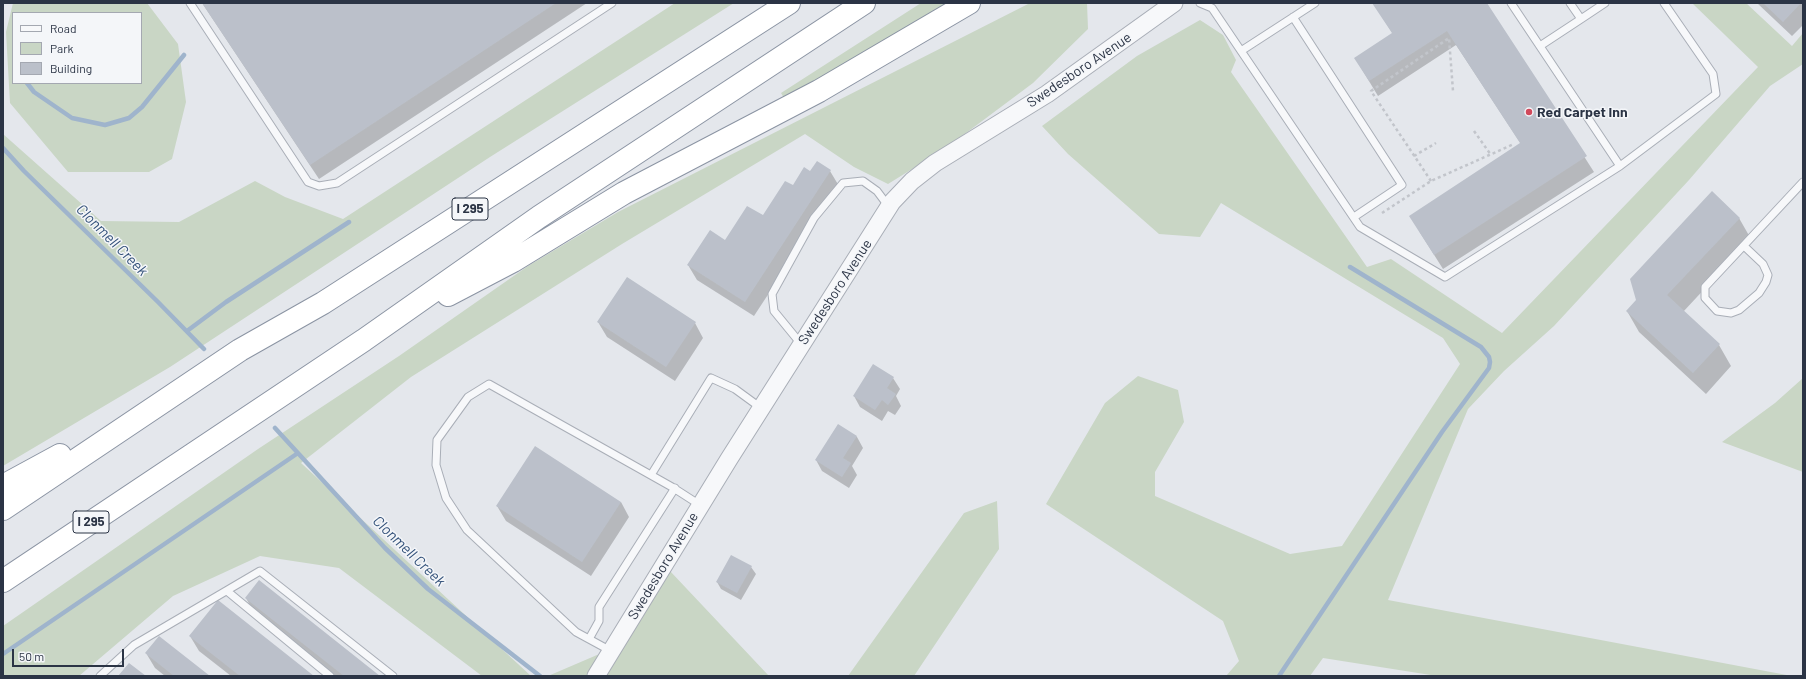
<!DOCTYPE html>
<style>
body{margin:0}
#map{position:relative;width:1806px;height:679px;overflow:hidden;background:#e4e7ec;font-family:Barlow,sans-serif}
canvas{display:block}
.frame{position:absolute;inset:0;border:4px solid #2b3445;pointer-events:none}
.legend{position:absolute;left:12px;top:12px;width:130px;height:72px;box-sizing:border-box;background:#f4f6f9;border:1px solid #a4a8b1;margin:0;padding:5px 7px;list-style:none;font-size:12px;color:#2b3445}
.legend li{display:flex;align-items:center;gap:8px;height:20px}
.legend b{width:20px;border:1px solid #a4a8b1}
.scale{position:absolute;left:12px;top:649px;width:112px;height:18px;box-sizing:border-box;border:2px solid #2b3445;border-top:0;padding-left:5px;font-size:12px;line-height:14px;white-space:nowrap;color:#2b3445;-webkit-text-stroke:3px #f4f6f9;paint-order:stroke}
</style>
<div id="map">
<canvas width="1806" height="679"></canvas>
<div class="frame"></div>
<ul class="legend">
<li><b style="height:5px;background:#f7f8fa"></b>Road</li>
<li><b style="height:11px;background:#c9d6c5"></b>Park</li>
<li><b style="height:11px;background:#bbc0ca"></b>Building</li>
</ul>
<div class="scale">50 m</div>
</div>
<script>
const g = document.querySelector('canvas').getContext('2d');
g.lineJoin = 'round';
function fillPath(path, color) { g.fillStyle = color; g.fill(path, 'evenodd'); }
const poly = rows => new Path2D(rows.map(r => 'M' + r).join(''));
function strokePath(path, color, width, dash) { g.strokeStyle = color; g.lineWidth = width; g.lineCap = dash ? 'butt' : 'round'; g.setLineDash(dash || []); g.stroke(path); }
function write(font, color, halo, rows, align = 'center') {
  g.font = font + ' Barlow,sans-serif'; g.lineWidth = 3; g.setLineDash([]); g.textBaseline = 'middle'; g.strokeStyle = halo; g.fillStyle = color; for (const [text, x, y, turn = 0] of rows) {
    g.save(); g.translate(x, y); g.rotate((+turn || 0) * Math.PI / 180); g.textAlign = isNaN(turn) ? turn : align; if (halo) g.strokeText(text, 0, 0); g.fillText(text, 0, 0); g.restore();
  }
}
fillPath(poly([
 [13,3,147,3,178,44,186,102,172,159,149,172,68,172,10,103,6,32],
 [13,13,141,13,141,83,13,83],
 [675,3,734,3,490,157,170,367,3,466,3,134,101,221,179,222,255,181,285,197,343,219],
 [921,3,957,3,787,103,781,93],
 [1030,3,1087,3,1088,29,1033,83,946,148,888,184,854,167,805,134,622,244,411,377,301,463,531,676,482,676,339,568,260,556,173,596,79,676,3,676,3,626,258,449,399,356,528,266,618,212],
 [1692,3,1746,3,1792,46,1803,33,1803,64,1770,86,1689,180,1554,326,1504,371,1468,409,1388,600,1792,676,1437,676,1323,658,1310,676,1226,676,1239,661,1223,621,1046,504,1105,403,1138,376,1178,390,1184,422,1155,472,1155,496,1290,554,1342,546,1460,364,1443,338,1221,203,1200,237,1159,234,1068,154,1042,126,1137,56,1200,20,1223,35,1236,60,1231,72,1367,267,1391,259,1502,333,1758,67],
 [1803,378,1803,472,1722,442,1775,403],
 [997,501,999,549,914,676,848,676,964,513],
 [670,571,769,676,548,676,625,643]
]), '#c9d6c5');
fillPath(poly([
 [202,3,587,3,319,179],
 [1373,3,1486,3,1594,172,1443,269,1419,231,1521,144,1456,45,1378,96,1355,58,1393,34],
 [1757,3,1803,3,1803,25,1792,36],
 [830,171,839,186,754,316,697,280,688,265,763,217,793,186,810,172],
 [1739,218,1751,239,1683,312,1719,345,1731,366,1706,394,1639,332,1627,311],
 [598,322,695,323,703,338,675,381,607,337],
 [893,378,900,389,896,396,901,406,895,415,888,411,882,421,860,407,854,396],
 [838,425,857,437,863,448,852,466,857,475,849,488,822,471,816,460],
 [621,502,629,517,591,576,506,521,497,506],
 [751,567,756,574,741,600,721,589,717,582],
 [246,598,379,676,334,676,254,613],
 [190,636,312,676,231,676,199,651],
 [146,653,209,676,165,676,155,668]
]), '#0003');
strokePath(poly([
 [27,83,34,92,72,118,105,125,129,118,142,107,184,55],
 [3,148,24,171,158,302,204,349],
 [187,331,226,302,349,222],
 [275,428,385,548,428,589,540,676],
 [3,654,298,453],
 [1279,676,1442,432,1489,368,1490,362,1489,357,1481,347,1350,267]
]), '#9fb4cc', 4.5);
fillPath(poly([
 [202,3,556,3,310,165],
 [1372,3,1487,3,1587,156,1434,255,1409,216,1520,143,1447,31,1369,81,1354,58,1392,33],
 [1763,3,1801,3,1783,22],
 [817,161,831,170,745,302,687,265,710,230,725,240,747,206,763,215,785,181,793,185,804,167,810,171],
 [1712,191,1740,218,1667,295,1720,344,1693,373,1626,311,1636,300,1630,279],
 [627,277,696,322,666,367,597,322],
 [873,364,894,377,887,388,896,394,888,405,882,400,875,410,853,396],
 [838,424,857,436,843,458,851,463,842,477,815,460],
 [535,446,621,502,582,562,496,506],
 [731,555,752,566,737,593,716,582],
 [259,580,380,676,344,676,245,598],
 [218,600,314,676,240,676,189,636],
 [159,636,210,676,174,676,145,653],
 [129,663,146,676,118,676]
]), '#bbc0ca');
const service = poly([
 [190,3,308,182,319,186,337,183,612,3],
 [1200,3,1212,8,1360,227,1445,277,1620,166,1511,3],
 [1570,3,1581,19,1605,3],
 [1293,17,1402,185,1354,217],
 [1540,46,1581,19],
 [1241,51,1315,3],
 [1620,166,1716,94,1713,74,1664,3],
 [1744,246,1763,264,1768,275,1766,282,1759,293,1739,310,1731,313,1717,311,1705,298,1705,287,1803,182],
 [801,344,774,311,772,294,814,218,843,183,863,181,877,191,889,207],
 [651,475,711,378,735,389,761,408],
 [227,591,330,676],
 [589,639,599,621,599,607,675,488],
 [611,651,576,632,467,530,446,498,436,465,437,440,468,397,489,384,672,487,700,505],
 [100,676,134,645,260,571,393,676]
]);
const tertiary = poly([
 [596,676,729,459,892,202,912,181,935,163,1047,94,1174,3]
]);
const motorway = poly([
 [448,295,513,261,624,193,819,91,969,3],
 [3,486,60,455],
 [3,509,240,350,323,303,789,3],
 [3,581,364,340,539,217,864,3]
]);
strokePath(service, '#a9aeb7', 9);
strokePath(tertiary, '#a9aeb7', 19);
strokePath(motorway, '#8b94a3', 24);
strokePath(poly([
 [1474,131,1491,155],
 [1414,156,1436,143],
 [1431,181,1371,91,1449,38,1453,91],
 [1382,213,1431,181,1514,144]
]), '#c2c5cb', 2.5, [3, 3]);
strokePath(service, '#f7f8fa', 7);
strokePath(tertiary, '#f7f8fa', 17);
strokePath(motorway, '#fff', 22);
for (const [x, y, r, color] of [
 [1529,112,4,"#d1495b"]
]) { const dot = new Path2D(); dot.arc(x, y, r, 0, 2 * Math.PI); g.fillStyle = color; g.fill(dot); strokePath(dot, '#f4f6f9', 1.5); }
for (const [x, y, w] of [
 [470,209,36],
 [91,522,36]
]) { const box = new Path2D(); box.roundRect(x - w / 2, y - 11, w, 22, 3); g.fillStyle = '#f4f6f9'; g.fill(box); strokePath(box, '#2b3445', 1); }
write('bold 13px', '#2b3445', null, [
 ["I 295",470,209],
 ["I 295",91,522]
]);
write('14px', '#2b3445', '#f4f6f9', [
 ["Swedesboro Avenue",1079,70,-34],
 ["Swedesboro Avenue",835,292,-57],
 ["Swedesboro Avenue",663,566,-59]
]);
write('bold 14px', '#2b3445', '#f4f6f9', [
 ["Red Carpet Inn",1537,112]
], 'left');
write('italic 15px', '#34527a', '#f4f6f9', [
 ["Clonmell Creek",112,240,45],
 ["Clonmell Creek",409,551,44]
]);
</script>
